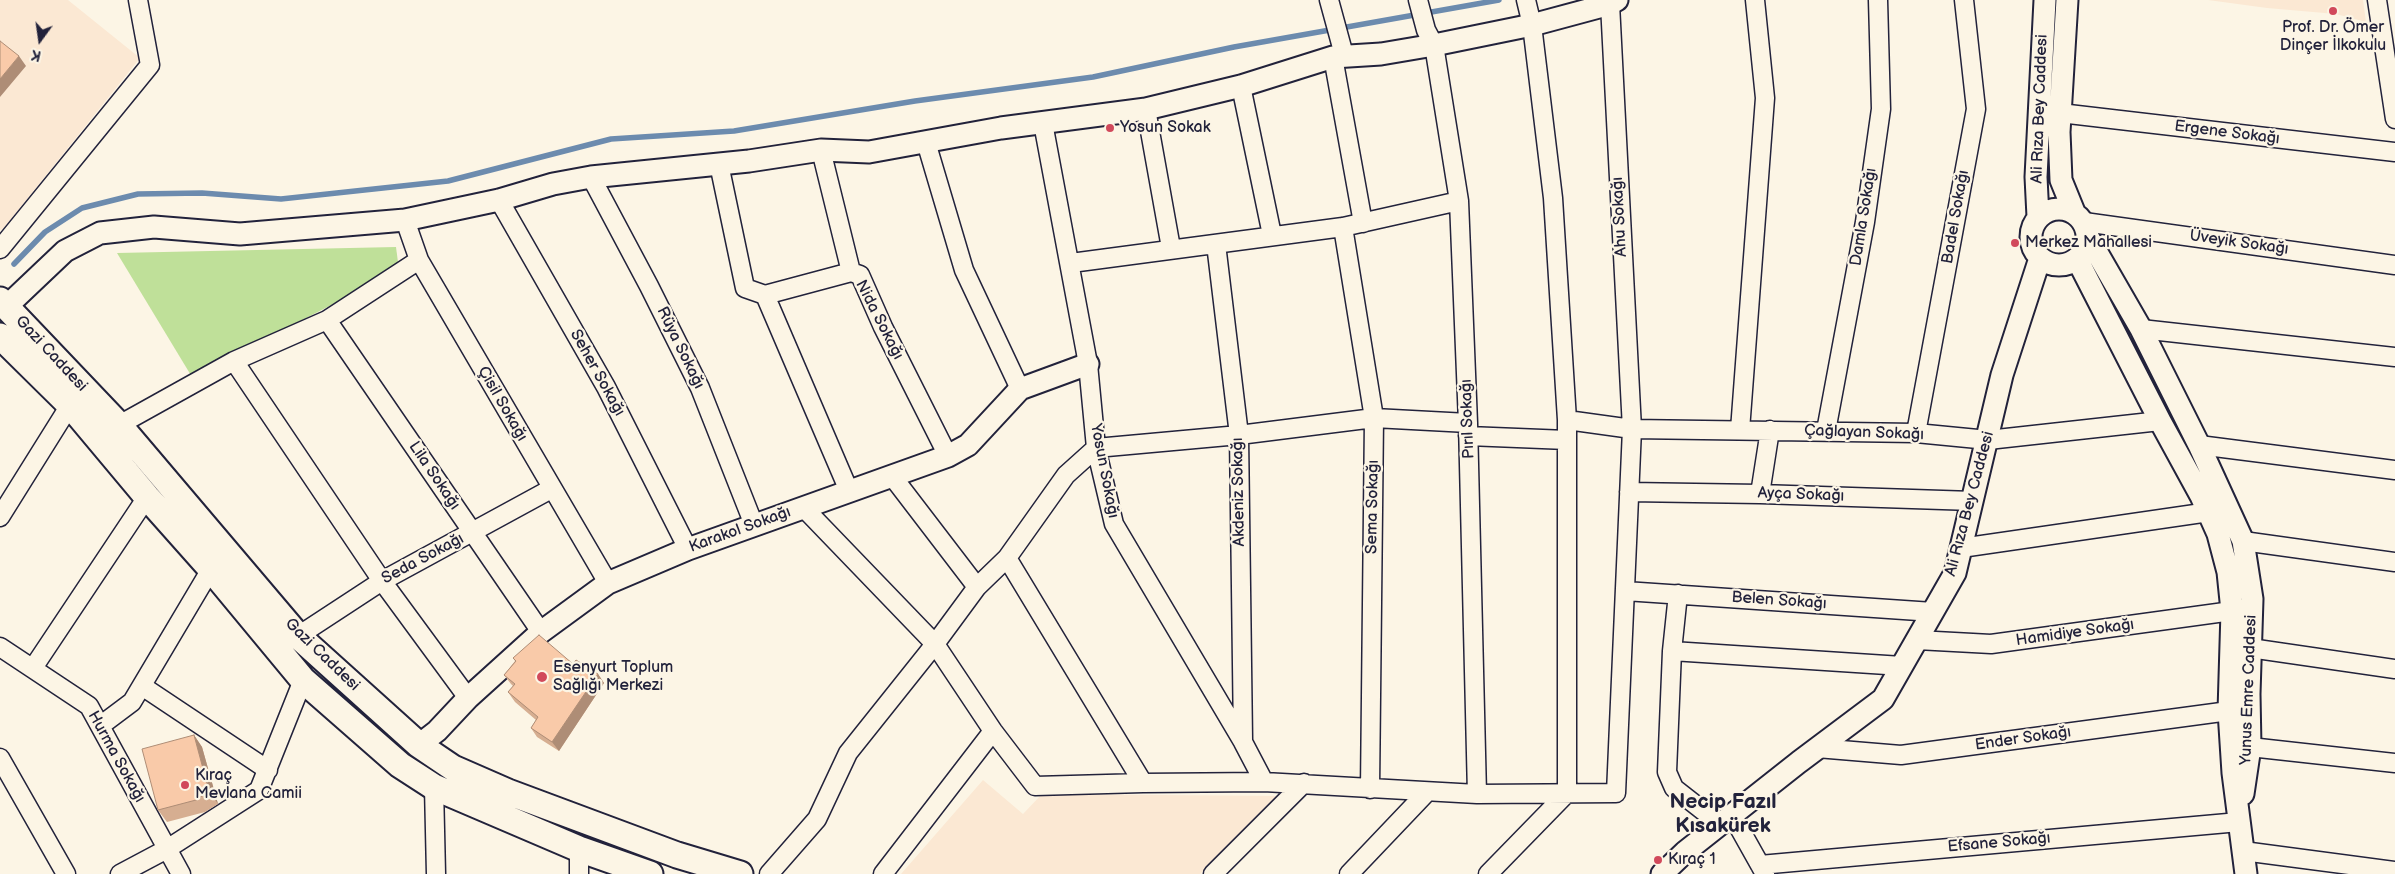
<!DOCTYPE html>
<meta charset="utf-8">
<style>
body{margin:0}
#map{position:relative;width:2395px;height:874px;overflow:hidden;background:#fcf5e5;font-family:"Balsamiq Sans",sans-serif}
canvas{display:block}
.north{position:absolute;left:15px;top:15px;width:50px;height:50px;-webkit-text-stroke:4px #fcf5e5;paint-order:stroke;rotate:194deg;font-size:14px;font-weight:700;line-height:20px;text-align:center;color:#22223b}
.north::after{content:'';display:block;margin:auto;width:18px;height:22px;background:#22223b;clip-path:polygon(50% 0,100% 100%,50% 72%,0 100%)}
</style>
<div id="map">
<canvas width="2395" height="874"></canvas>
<div class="north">K</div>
</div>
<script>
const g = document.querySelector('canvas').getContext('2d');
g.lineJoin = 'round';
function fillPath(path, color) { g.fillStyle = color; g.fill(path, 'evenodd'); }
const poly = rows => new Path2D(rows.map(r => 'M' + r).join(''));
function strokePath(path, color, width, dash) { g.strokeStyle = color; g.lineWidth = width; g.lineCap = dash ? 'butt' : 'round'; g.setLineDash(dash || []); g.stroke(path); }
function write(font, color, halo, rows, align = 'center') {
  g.font = font + ' "Balsamiq Sans",sans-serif'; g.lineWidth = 4.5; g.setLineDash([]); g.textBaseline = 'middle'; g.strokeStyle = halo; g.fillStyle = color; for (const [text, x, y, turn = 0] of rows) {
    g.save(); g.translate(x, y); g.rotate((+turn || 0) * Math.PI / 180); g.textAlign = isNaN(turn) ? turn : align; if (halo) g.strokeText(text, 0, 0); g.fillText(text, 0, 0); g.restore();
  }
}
fillPath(poly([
 [0,0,68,0,140,58,3,229,0,230],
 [2208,0,2363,0,2366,22,2336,14,2267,8],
 [983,780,1023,814,1042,794,1280,796,1200,874,901,874]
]), '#fbe8d3');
fillPath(poly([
 [396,247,399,270,192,377,117,253]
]), '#bfe099');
strokePath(poly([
 [14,264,45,232,82,208,138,194,202,193,281,199,448,181,611,139,734,131,915,101,1093,77,1234,47,1499,0]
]), '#6c8bae', 5.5);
const minor = poly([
 [1329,0,1344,55],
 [1418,0,1426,30,1434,45,1459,201,1468,423,1477,794],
 [2377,0,2395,119],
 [1333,57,1363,223],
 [1241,86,1272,235],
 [1146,109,1171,248],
 [2060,113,2395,152],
 [1043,123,1088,364,1096,448,1114,524,1243,742,1264,782],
 [926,142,964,270,1020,389],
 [821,150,851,272,860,275,883,327,948,456],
 [719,164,745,288,765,295,851,272],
 [591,177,649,286,700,388,754,525],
 [499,200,606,387,688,549],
 [405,220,419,260,608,583],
 [2084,222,2395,265],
 [1343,227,1374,418,1370,789],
 [1216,244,1239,435,1243,740],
 [0,249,150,65,138,0],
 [1071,263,1343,227,1459,201],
 [765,295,849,491],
 [327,320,541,632],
 [2141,329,2395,357],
 [234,361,382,581,468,698],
 [1567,420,1632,429,1916,433,1988,440,2160,421],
 [119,425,234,361,327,320,419,260],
 [1740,430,1765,98,1755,0],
 [1826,431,1865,222,1881,109,1878,0],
 [1916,433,1976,109,1964,0],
 [1468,436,1567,440],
 [2199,445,2395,470],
 [892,476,977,587],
 [1629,492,1760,494,1973,501],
 [1760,494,1770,430],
 [803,507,935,644,993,731,1035,786,1143,783,1264,782,1477,794,1616,793,1632,429,1610,4],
 [0,517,70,405],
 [2243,541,2395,562],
 [1961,548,2209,512],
 [1007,558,1143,783],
 [1625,591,1933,612],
 [1678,594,1672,651,1667,772,1674,788,1720,824],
 [298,636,382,581,551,489],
 [1917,640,1991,644,2232,611],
 [0,647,89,706,181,874],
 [2250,648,2395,669],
 [1672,651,1902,666],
 [33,668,147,497],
 [142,686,268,770],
 [100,726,132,702,211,569],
 [2250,747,2395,763],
 [1817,748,1901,755,2229,711],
 [0,758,66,874],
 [434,787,436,874],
 [1732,815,1765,874],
 [579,849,579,874],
 [2243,851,2395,871],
 [1760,865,2239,822],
 [120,874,167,849,259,790,303,680],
 [769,874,817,819,848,753,935,644,977,587,1007,558,1066,475,1096,448,1239,435,1374,418,1468,423],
 [883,874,993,731],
 [1213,874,1304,783],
 [1349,874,1427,792],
 [1488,874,1567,793,1567,420,1553,198,1532,25,1526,0]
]);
const tertiary = poly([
 [2067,0,2059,132,2061,180,2074,212],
 '2031 237a28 28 0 1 1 56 0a28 28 0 1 1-56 0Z',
 [2038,217,2036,177,2045,0],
 [2088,237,2141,329,2199,445,2243,541,2252,599,2249,694,2250,747,2243,794],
 [2077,259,2160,421,2201,496,2218,534,2228,572,2232,611,2229,711,2233,773,2246,874],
 [6,307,65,251,100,233,154,227,240,234,405,220,499,200,553,184,591,177,749,161,821,150,869,152,1001,128,1146,109,1241,86,1333,57,1381,54,1434,45,1532,25,1610,4,1617,0],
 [419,745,437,731,468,698,541,632,608,583,688,549,948,456,968,445,1020,389,1088,364],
 [1662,874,1685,852,1799,762,1883,699,1955,573,2002,375,2040,258]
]);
const secondary = poly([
 [0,300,119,425,298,636,419,745,453,768,508,792,677,855,740,874],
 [0,336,70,405,147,497,211,569,303,680,400,765,434,787,579,849,650,874]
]);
strokePath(minor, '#22223b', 21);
strokePath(tertiary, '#22223b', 25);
strokePath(secondary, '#22223b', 29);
strokePath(minor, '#fcf5e5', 18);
strokePath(tertiary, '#fcf5e5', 21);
strokePath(secondary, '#fcf5e5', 25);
fillPath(poly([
 [513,658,573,664,598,674,604,683,559,751,537,737,531,728,536,720,515,702,508,692,513,686,511,684,504,675,515,661],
 [194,735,202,747,218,804,205,812,167,822,158,810]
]), '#d6ae91');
fillPath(poly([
 [19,56,26,66,0,97,0,79],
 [598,674,604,683,559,751,552,742],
 [194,735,202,747,218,804,209,791]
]), '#ae8d76');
const building = poly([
 [0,41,19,56,0,79,0,41],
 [539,635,573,664,576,660,598,674,552,742,531,728,538,717,508,692,515,684,504,675,516,661,513,658,539,635],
 [194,735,209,791,196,800,158,810,142,749,194,735]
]);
fillPath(building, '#f9caa9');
strokePath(building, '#ae8d76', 1);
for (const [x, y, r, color] of [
 [2333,11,5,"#d1495b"],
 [1110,128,5,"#d1495b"],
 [2015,243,5,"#d1495b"],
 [542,677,6,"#d1495b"],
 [185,785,5,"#d1495b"],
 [1658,860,5,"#d1495b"]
]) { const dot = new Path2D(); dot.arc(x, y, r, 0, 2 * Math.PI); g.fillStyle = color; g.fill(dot); strokePath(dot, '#fcf5e5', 2); }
write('16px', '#22223b', '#fcf5e5', [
 ["Prof. Dr. Ömer",2333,28,"center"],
 ["Dinçer İlkokulu",2333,46,"center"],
 ["Yosun Sokak",1120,128],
 ["Merkez Mahallesi",2025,243],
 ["Esenyurt Toplum",553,668],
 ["Sağlığı Merkezi",553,686],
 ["Kıraç",195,776],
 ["Mevlana Camii",195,794],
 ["Kıraç 1",1668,860]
], 'left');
write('16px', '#22223b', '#fcf5e5', [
 ["Ali Rıza Bey Caddesi",2040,109,-88],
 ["Ergene Sokağı",2227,133,7],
 ["Ahu Sokağı",1620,217,-93],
 ["Damla Sokağı",1864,217,-81],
 ["Badel Sokağı",1956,217,-80],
 ["Üveyik Sokağı",2239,243,8],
 ["Nida Sokağı",879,320,63],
 ["Rüya Sokağı",680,348,64],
 ["Gazi Caddesi",51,354,47],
 ["Seher Sokağı",597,373,61],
 ["Çisil Sokağı",502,404,60],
 ["Pırıl Sokağı",1468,419,-92],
 ["Çağlayan Sokağı",1864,433,2],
 ["Yosun Sokağı",1104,471,79],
 ["Lila Sokağı",434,476,56],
 ["Akdeniz Sokağı",1239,492,-91],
 ["Ayça Sokağı",1801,495,2],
 ["Ali Rıza Bey Caddesi",1970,504,-75],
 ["Sema Sokağı",1373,507,-89],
 ["Karakol Sokağı",740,530,-20],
 ["Seda Sokağı",423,559,-28],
 ["Belen Sokağı",1779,601,4],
 ["Hamidiye Sokağı",2075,633,-8],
 ["Gazi Caddesi",322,655,44],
 ["Yunus Emre Caddesi",2249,690,-88],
 ["Ender Sokağı",2023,739,-8],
 ["Hurma Sokağı",116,757,61],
 ["Efsane Sokağı",1999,843,-5]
]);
write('bold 21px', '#22223b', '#fcf5e5', [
 ["Necip Fazıl",1723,803],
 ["Kısakürek",1723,827]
]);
</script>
